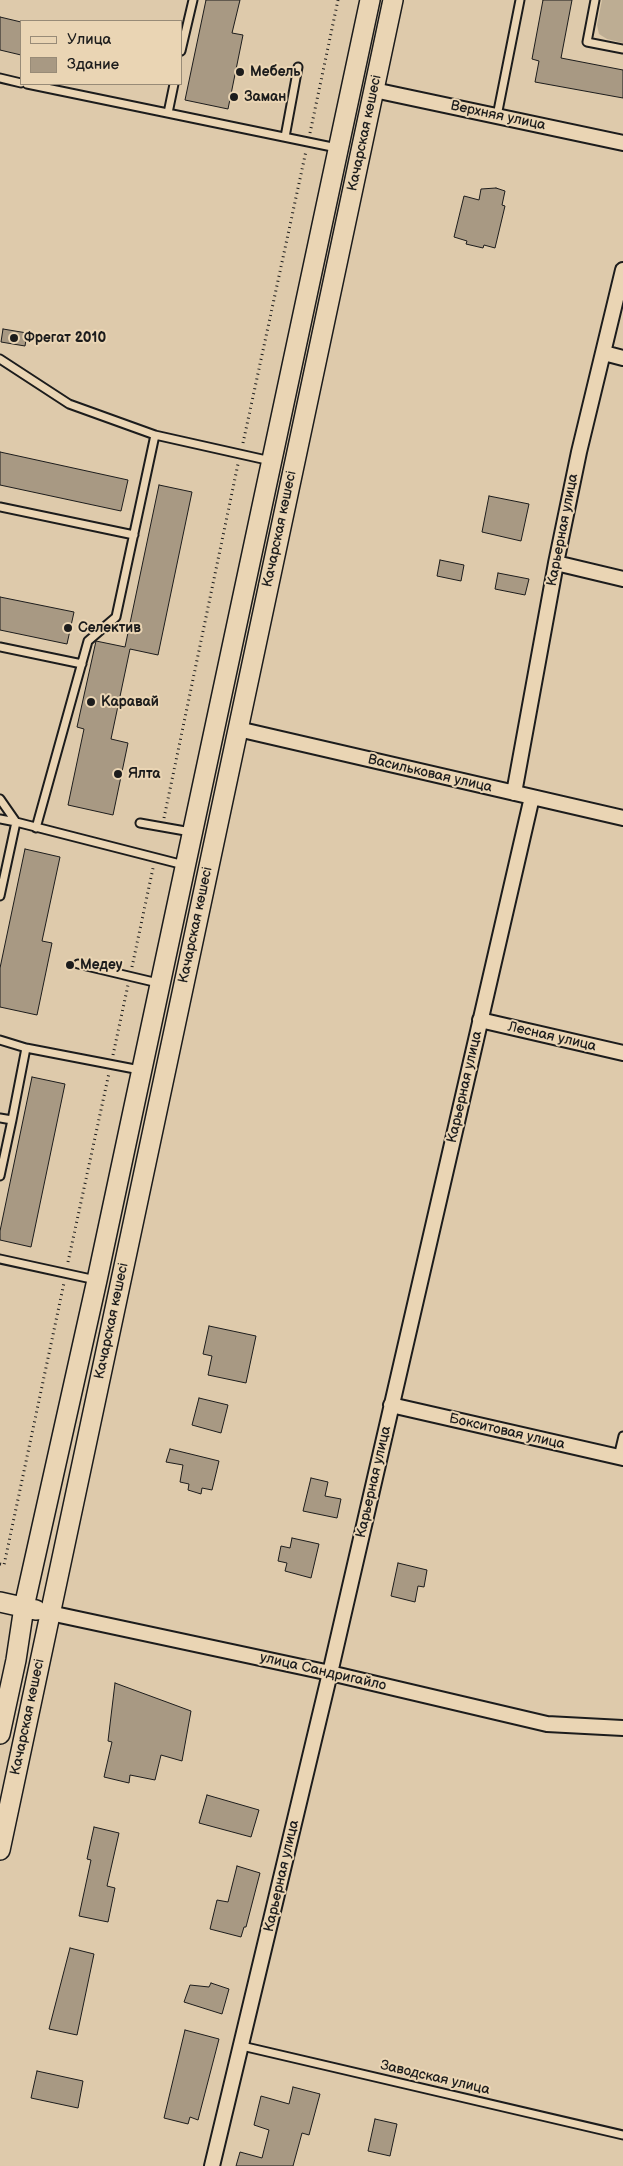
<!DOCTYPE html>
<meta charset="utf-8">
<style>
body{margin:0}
#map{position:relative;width:623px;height:2166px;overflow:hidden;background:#decaab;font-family:"Balsamiq Sans",sans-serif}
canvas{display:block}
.legend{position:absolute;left:20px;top:20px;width:162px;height:65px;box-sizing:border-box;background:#ead5b4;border:1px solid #988b77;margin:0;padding:6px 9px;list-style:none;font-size:15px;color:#1c1c1c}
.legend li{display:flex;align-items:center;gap:10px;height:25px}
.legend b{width:25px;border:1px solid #988b77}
</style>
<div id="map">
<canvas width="623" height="2166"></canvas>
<ul class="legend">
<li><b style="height:6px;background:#ead5b4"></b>Улица</li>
<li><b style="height:14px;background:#a89983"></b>Здание</li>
</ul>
</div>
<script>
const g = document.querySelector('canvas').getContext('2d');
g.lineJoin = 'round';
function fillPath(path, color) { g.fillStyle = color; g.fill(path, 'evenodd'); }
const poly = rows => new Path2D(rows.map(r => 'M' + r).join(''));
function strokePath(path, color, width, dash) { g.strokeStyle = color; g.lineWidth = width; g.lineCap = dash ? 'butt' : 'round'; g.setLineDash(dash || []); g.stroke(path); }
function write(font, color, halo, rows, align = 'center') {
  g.font = font + ' "Balsamiq Sans",sans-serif'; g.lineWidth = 4; g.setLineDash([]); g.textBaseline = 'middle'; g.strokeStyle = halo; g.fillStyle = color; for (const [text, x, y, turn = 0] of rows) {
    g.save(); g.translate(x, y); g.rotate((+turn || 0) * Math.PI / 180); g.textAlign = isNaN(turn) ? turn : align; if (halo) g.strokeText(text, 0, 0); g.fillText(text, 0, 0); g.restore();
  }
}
fillPath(poly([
 [602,0,623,0,623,43,607,39,599,34,597,25]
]), '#bdad93');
const building = poly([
 [206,0,240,0,232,33,243,35,228,109,185,100,206,0],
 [543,0,572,0,561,58,623,70,623,98,535,82,539,61,532,59,543,0],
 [0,17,21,22,21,55,0,50,0,17],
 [496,188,505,191,502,205,505,206,495,248,484,245,483,248,466,244,467,241,454,237,464,196,479,200,481,189,496,188],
 [3,329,27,333,25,346,1,342,3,329],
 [0,452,128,480,121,511,0,485,0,452],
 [159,485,192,492,158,655,130,649,111,739,128,743,113,815,68,805,84,729,77,727,96,641,125,647,159,485],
 [489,496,529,504,521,541,482,532,489,496],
 [440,560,464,565,461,581,437,576,440,560],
 [498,573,529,579,525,595,495,589,498,573],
 [0,597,74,612,67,644,0,630,0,597],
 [25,849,60,857,42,941,52,943,37,1015,0,1007,0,968,25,849],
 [32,1077,65,1084,31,1247,0,1240,0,1231,32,1077],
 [209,1326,256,1336,246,1383,208,1375,212,1356,203,1354,209,1326],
 [199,1398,228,1405,221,1433,192,1425,199,1398],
 [170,1449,219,1461,212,1490,202,1488,201,1494,188,1490,189,1484,180,1482,183,1465,166,1462,170,1449],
 [311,1478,328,1482,325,1496,341,1499,337,1518,303,1511,311,1478],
 [292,1538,319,1544,311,1578,285,1571,287,1563,278,1561,281,1546,290,1548,292,1538],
 [398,1563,427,1570,424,1587,418,1586,415,1602,391,1596,398,1563],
 [115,1683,191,1711,182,1761,161,1755,155,1780,130,1775,129,1783,104,1777,112,1742,108,1741,115,1683],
 [207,1795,259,1810,251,1837,199,1823,207,1795],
 [94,1827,119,1833,107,1886,115,1888,108,1922,79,1916,91,1860,87,1859,94,1827],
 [237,1866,260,1873,246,1927,244,1927,241,1937,210,1929,217,1900,228,1902,237,1866],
 [70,1948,94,1954,77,2035,49,2029,70,1948],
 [211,1983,229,1989,222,2014,184,2002,190,1985,209,1987,211,1983],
 [185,2030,219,2039,198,2120,190,2117,188,2124,164,2118,185,2030],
 [37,2071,83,2081,78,2108,31,2098,37,2071],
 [293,2087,320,2094,309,2135,302,2133,293,2166,236,2166,240,2152,262,2158,269,2130,254,2125,261,2096,289,2104,293,2087],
 [375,2119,397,2124,390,2156,368,2151,375,2119]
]);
fillPath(building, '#a89983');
strokePath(building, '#1c1c1c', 1);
const lane = poly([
 [595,0,587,42,623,49],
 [181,51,193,0],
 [0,78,21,83],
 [27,84,337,148],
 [168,113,174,84],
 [497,116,520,0],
 [285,137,298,67],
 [0,359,69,404,155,435],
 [0,507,134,535],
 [0,647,82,664],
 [0,799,16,822,184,865],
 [0,819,16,822,0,896],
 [140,823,191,832],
 [36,828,88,641,116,617,155,435,271,461],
 [78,964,158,983],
 [0,1040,26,1048,140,1070],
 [0,1118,12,1120,26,1048],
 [0,1176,12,1120],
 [0,1259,96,1280],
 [618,1457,623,1436],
 [242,2046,623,2135]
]);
const street = poly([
 [374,90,623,143],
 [604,353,623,358],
 [556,563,623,579],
 [238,729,623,818],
 [514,793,556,563,579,452,623,270],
 [480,1020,623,1053],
 [391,1405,623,1458],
 [50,1613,330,1673,547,1724,623,1728],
 [212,2166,330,1673,532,797]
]);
const secondary = poly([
 [0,1602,36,1610],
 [0,1734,16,1660,24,1607,97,1280,370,0],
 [0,1850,393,0]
]);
strokePath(lane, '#1c1c1c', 11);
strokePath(street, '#1c1c1c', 18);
strokePath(secondary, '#1c1c1c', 22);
strokePath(poly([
 [310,133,338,0],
 [243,443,306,151],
 [164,818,238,464],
 [132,967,153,868],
 [113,1055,128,985],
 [68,1262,109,1073],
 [0,1564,4,1565,64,1283]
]), '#1c1c1c', 3, [1, 4]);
strokePath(lane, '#ead5b4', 7);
strokePath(street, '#ead5b4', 14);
strokePath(secondary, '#ead5b4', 19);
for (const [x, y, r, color] of [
 [240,72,5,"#1c1c1c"],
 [234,97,5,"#1c1c1c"],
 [14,338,5,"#1c1c1c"],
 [68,628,5,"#1c1c1c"],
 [91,702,5,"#1c1c1c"],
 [118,774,5,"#1c1c1c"],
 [70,965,5,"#1c1c1c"]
]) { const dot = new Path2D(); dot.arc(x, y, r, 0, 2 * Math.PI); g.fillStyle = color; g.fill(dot); strokePath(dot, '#ead5b4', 2); }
write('bold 14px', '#1c1c1c', '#ead5b4', [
 ["Мебель",250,72],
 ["Заман",244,97],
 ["Фрегат 2010",24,338],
 ["Селектив",78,628],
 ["Каравай",101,702],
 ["Ялта",128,774],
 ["Медеу",80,965]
], 'left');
write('14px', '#1c1c1c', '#ead5b4', [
 ["Верхняя улица",498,116,12],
 ["Качарская көшесі",365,133,-78],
 ["Качарская көшесі",280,529,-78],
 ["Карьерная улица",563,530,-79],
 ["Васильковая улица",430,774,13],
 ["Качарская көшесі",196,925,-78],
 ["Лесная улица",552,1037,13],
 ["Карьерная улица",465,1087,-77],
 ["Качарская көшесі",112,1321,-78],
 ["Бокситовая улица",507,1432,13],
 ["Карьерная улица",374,1482,-77],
 ["улица Сандригайло",323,1672,13],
 ["Качарская көшесі",28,1717,-78],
 ["Карьерная улица",282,1876,-77],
 ["Заводская улица",435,2078,13]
]);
</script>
